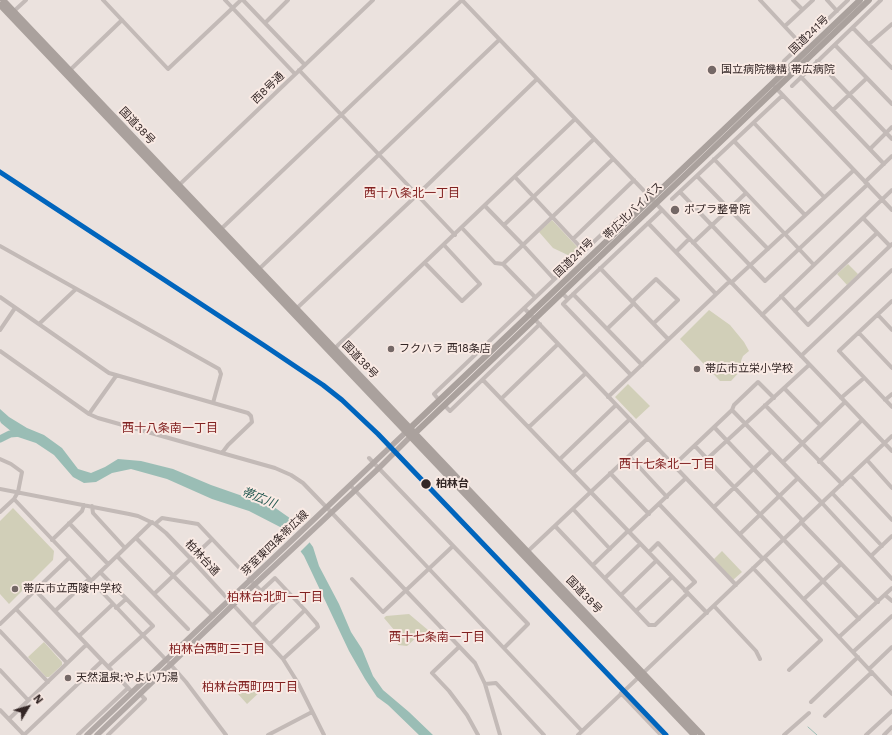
<!DOCTYPE html>
<meta charset="utf-8">
<style>
body{margin:0}
#map{position:relative;width:892px;height:735px;overflow:hidden;background:#ebe2de;font-family:"Work Sans",sans-serif}
canvas{display:block}
.north{position:absolute;left:8px;top:687px;width:40px;height:40px;-webkit-text-stroke:3px #f9eae4;paint-order:stroke;rotate:52deg;font-size:11px;font-weight:700;line-height:16px;text-align:center;color:#342726}
.north::after{content:'';display:block;margin:auto;width:14px;height:18px;background:#342726;clip-path:polygon(50% 0,100% 100%,50% 72%,0 100%)}
</style>
<div id="map">
<canvas width="892" height="735"></canvas>
<div class="north">N</div>
</div>
<script>
const g = document.querySelector('canvas').getContext('2d');
g.lineJoin = 'round';
function fillPath(path, color) { g.fillStyle = color; g.fill(path, 'evenodd'); }
const poly = rows => new Path2D(rows.map(r => 'M' + r).join(''));
function strokePath(path, color, width, dash) { g.strokeStyle = color; g.lineWidth = width; g.lineCap = dash ? 'butt' : 'round'; g.setLineDash(dash || []); g.stroke(path); }
function write(font, color, halo, rows, align = 'center') {
  g.font = font + ' "Work Sans","Noto Sans JP",sans-serif'; g.lineWidth = 4; g.setLineDash([]); g.textBaseline = 'middle'; g.strokeStyle = halo; g.fillStyle = color; for (const [text, x, y, turn = 0] of rows) {
    g.save(); g.translate(x, y); g.rotate((+turn || 0) * Math.PI / 180); g.textAlign = isNaN(turn) ? turn : align; if (halo) g.strokeText(text, 0, 0); g.fillText(text, 0, 0); g.restore();
  }
}
fillPath(poly([
 [552,220,580,250,572,257,553,248,539,232],
 [848,264,858,274,847,285,837,274],
 [709,310,730,325,744,342,749,351,743,356,741,361,742,369,731,381,720,381,680,339],
 [628,384,650,406,636,419,615,397],
 [13,508,54,551,53,560,9,604,0,594,0,521],
 [722,551,742,572,733,580,714,559],
 [409,614,428,630,424,635,419,635,407,646,398,645,397,640,392,634,395,631,384,618,386,616],
 [44,642,62,662,62,665,49,677,46,677,28,657],
 [252,684,258,685,263,689,247,704,238,694,245,691,247,687]
]), '#d1cfb8');
fillPath(poly([
 [0,409,9,417,27,428,44,435,62,448,78,469,91,473,105,467,118,459,141,461,173,469,211,485,274,507,294,521,313,547,319,566,339,604,351,632,362,649,373,676,383,690,409,712,433,735,419,735,388,705,377,697,365,679,349,651,304,556,284,529,249,511,212,499,167,479,131,469,112,473,96,482,84,483,73,477,54,455,36,443,18,437,1,423,0,421]
]), '#9abdb5');
fillPath(poly([
 [299,524,311,541,299,553,287,536]
]), '#ebe2de');
strokePath(poly([
 [808,727,817,735]
]), '#9abdb5', 1);
strokePath(poly([
 [0,439,10,434,22,433]
]), '#9abdb5', 7);
strokePath(poly([
 [103,0,168,69,241,0],
 [225,0,295,74],
 [243,0,305,65],
 [462,0,892,451],
 [760,0,801,44],
 [793,0,802,9],
 [827,0,837,11],
 [13,12,26,0],
 [265,23,288,0],
 [785,26,813,0],
 [853,28,892,68],
 [869,44,892,24],
 [835,45,892,104],
 [817,61,892,139],
 [299,70,455,235],
 [69,71,122,20],
 [785,72,782,68,784,61,848,0],
 [801,77,884,164],
 [792,86,881,0],
 [775,87,892,210],
 [833,110,867,78],
 [754,123,824,197],
 [734,141,805,215],
 [870,149,892,127],
 [714,159,785,234,814,265],
 [697,176,768,249],
 [515,177,584,251],
 [865,182,892,156],
 [178,186,373,0],
 [680,192,765,281,868,184],
 [672,199,783,95],
 [485,206,523,245,554,279],
 [863,218,890,246,892,244],
 [648,223,716,294],
 [504,225,594,139],
 [462,228,495,263,503,264,535,297],
 [220,230,462,0],
 [785,234,854,170],
 [573,239,634,180],
 [693,243,746,193],
 [0,246,219,369,221,374,213,403],
 [676,252,689,239],
 [425,263,462,301,480,284,444,245],
 [503,264,613,159],
 [600,268,668,339],
 [258,270,499,40],
 [731,283,785,233],
 [562,293,568,299,662,210],
 [573,294,642,365],
 [781,296,808,325,890,246],
 [0,297,109,373,248,413,251,416,252,422,228,445,222,453],
 [568,299,563,304,631,375],
 [633,301,656,279,678,300,654,323],
 [892,301,839,351,892,407],
 [524,308,763,559],
 [296,309,417,195,537,79],
 [795,311,877,233],
 [762,315,892,190],
 [878,315,892,330],
 [39,324,76,289],
 [607,329,634,303],
 [0,330,15,308],
 [859,333,892,368],
 [334,349,575,119],
 [0,351,89,414,98,418,275,468,291,475,303,483,331,512,475,663,485,684,496,683,544,735],
 [801,356,892,270],
 [483,380,707,613],
 [784,388,820,425],
 [608,397,730,281],
 [841,398,864,378],
 [501,399,558,344],
 [439,400,434,394,584,251,619,218,624,224],
 [885,400,892,394],
 [444,405,450,411,540,324],
 [765,405,842,484],
 [732,410,822,503],
 [89,414,116,376],
 [529,427,586,373],
 [714,427,803,521],
 [695,446,859,619],
 [629,456,667,497],
 [369,458,528,624,504,648],
 [0,459,11,464,22,472,18,492,14,499,0,512],
 [560,459,616,405],
 [707,459,809,365],
 [867,460,892,488],
 [783,462,845,402],
 [819,462,862,420],
 [674,465,732,410,734,405,758,382,774,398],
 [573,473,630,419],
 [610,473,649,514],
 [851,476,892,520],
 [350,485,582,731],
 [0,489,129,514,138,516,155,524,166,533,191,559,283,659,298,683,324,735],
 [832,493,882,546],
 [14,499,171,665,186,682,226,735],
 [822,503,892,579],
 [659,504,736,585],
 [92,506,93,513,125,548],
 [714,507,772,451],
 [573,509,610,549],
 [801,522,878,602],
 [69,523,108,564],
 [155,524,162,518,198,524,261,591,275,578,305,610,317,624,318,627,283,659],
 [555,526,649,625,655,625,688,593],
 [629,532,686,478],
 [740,534,798,478],
 [136,538,213,616],
 [52,540,82,511,84,505],
 [649,552,658,543,695,582,685,591],
 [526,553,648,438],
 [117,556,188,629],
 [871,556,892,536],
 [765,558,892,694],
 [593,565,628,531],
 [753,568,821,640,789,670],
 [100,572,153,626,108,667],
 [605,578,640,544],
 [352,579,383,612,453,546],
 [91,581,152,522],
 [35,590,132,692],
 [154,594,212,539],
 [621,595,656,561],
 [885,595,892,601],
 [804,599,841,564],
 [714,606,756,651,760,659],
 [116,608,126,599],
 [16,609,67,663],
 [55,611,89,579],
 [636,611,672,577],
 [0,624,69,558],
 [253,625,287,592],
 [0,631,48,682],
 [79,636,113,604],
 [839,637,892,588],
 [270,644,305,610],
 [459,647,432,673,449,691,467,715,478,735],
 [853,652,892,616],
 [869,669,892,647],
 [0,670,28,700],
 [485,684,500,735],
 [621,693,661,735],
 [811,702,858,657],
 [0,710,24,735],
 [825,716,872,672],
 [9,719,86,645],
 [24,735,102,661],
 [78,735,128,688],
 [108,735,145,699,140,694],
 [268,735,312,712],
 [578,735,892,436],
 [784,735,809,713],
 [866,735,892,711],
 [884,735,892,727]
]), '#c3bab7', 4);
strokePath(poly([
 [87,735,406,432],
 [97,735,239,599,379,468,411,436]
]), '#b2a9a6', 5.5);
strokePath(poly([
 [3,0,702,735],
 [0,5,694,735],
 [408,430,860,0],
 [413,435,869,0]
]), '#aaa19d', 6);
strokePath(poly([
 [0,172,265,346,323,385,342,400,378,434,666,735]
]), '#0065bd', 5);
for (const [x, y, r, color] of [
 [712,70,5,"#746866"],
 [675,210,5,"#746866"],
 [391,349,4,"#746866"],
 [697,369,4,"#746866"],
 [426,484,5.5,"#342726"],
 [15,589,4,"#746866"],
 [68,678,4,"#746866"]
]) { const dot = new Path2D(); dot.arc(x, y, r, 0, 2 * Math.PI); g.fillStyle = color; g.fill(dot); strokePath(dot, '#f9eae4', 1.5); }
write('11px', '#342726', '#f9eae4', [
 ["国道241号",809,35,-44],
 ["西8号通",268,88,-44],
 ["国道38号",137,126,46],
 ["帯広北バイパス",633,211,-44],
 ["国道241号",574,258,-44],
 ["国道38号",360,360,46],
 ["芽室東四条帯広線",275,543,-44],
 ["柏林台通",202,558,47],
 ["国道38号",584,595,46]
]);
write('11px', '#342726', '#f9eae4', [
 ["国立病院機構 帯広病院",721,70],
 ["ポプラ整骨院",684,210],
 ["フクハラ 西18条店",399,349],
 ["帯広市立栄小学校",705,369],
 ["帯広市立西陵中学校",23,589],
 ["天然温泉;やよい乃湯",76,678]
], 'left');
write('bold 11px', '#342726', '#f9eae4', [
 ["柏林台",436,484]
], 'left');
write('12px', '#822120', '#f9eae4', [
 ["西十八条北一丁目",412,193],
 ["西十八条南一丁目",170,428],
 ["西十七条北一丁目",667,464],
 ["柏林台北町一丁目",275,597],
 ["西十七条南一丁目",437,637],
 ["柏林台西町三丁目",217,649],
 ["柏林台西町四丁目",250,687]
]);
write('italic 12px', '#1c544c', '#f9eae4', [
 ["帯広川",259,498,22]
]);
</script>
